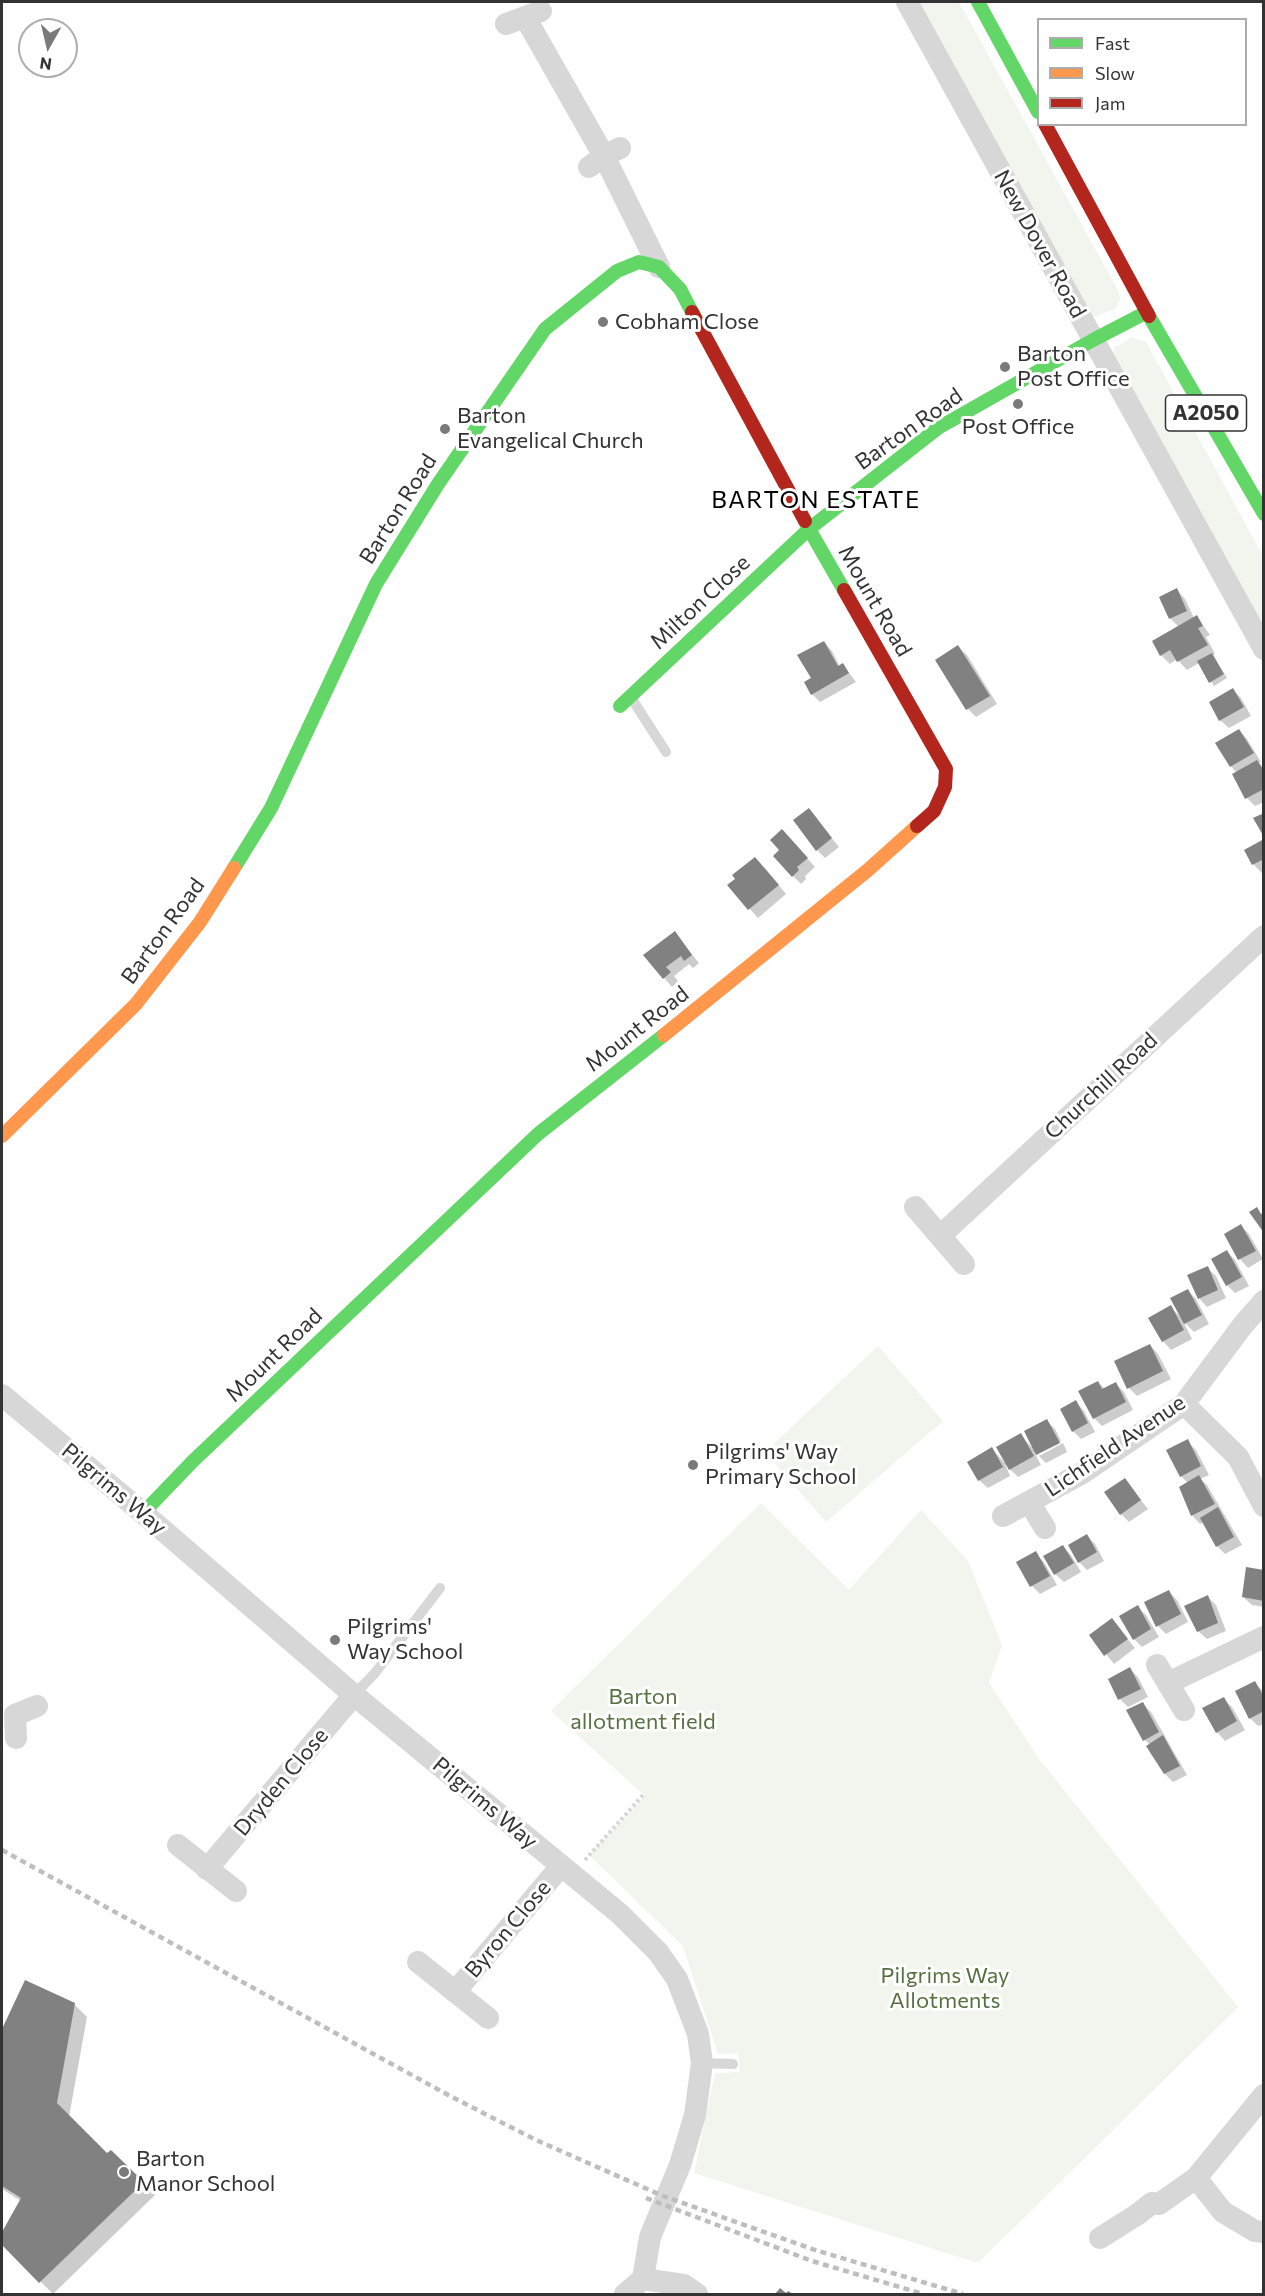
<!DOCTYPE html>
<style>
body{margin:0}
#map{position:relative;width:1265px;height:2296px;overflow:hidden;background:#fff;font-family:Commissioner,sans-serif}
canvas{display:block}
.frame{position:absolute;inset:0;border:3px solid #333;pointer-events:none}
.legend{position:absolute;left:1037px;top:18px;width:210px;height:108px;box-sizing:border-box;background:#fff;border:2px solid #adadad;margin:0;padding:8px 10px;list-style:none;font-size:18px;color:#333}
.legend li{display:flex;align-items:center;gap:12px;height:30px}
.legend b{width:30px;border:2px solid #adadad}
.north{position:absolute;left:18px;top:18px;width:60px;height:60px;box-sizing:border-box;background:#fff;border:2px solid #adadad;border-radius:50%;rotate:188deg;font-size:16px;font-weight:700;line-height:24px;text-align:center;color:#333}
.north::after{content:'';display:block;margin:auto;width:21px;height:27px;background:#7a7a7a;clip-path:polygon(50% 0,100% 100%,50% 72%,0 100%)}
</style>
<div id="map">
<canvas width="1265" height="2296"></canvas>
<div class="frame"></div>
<ul class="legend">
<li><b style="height:8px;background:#63d668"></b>Fast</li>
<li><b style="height:8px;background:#ff974d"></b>Slow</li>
<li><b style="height:8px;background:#b3261e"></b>Jam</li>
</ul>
<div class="north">N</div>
</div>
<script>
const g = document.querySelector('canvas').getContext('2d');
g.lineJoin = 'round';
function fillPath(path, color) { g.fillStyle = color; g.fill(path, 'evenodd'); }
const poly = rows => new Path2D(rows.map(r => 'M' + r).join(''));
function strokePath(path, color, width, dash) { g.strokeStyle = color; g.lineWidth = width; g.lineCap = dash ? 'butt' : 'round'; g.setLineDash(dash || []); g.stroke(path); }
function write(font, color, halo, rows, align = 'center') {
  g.font = font + ' Commissioner,sans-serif'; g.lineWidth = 6; g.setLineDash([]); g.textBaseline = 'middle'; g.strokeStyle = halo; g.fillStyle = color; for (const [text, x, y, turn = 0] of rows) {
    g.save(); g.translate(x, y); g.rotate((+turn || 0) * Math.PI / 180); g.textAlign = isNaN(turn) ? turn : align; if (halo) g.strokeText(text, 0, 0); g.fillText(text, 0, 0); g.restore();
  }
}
fillPath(poly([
 [914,2,959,2,1119,292,1120,300,1115,309,1099,315,1098,318,1092,315],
 [1132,337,1146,342,1263,556,1263,624,1260,622,1113,353,1115,346,1118,346],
 [878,1346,943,1421,826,1522,765,1452],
 [761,1503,849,1590,921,1510,968,1561,1002,1645,989,1683,1039,1759,1238,2007,978,2263,694,2173,715,2073,740,2072,738,2053,718,2054,683,1946,589,1855,645,1796,551,1711]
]), '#f1f5ed');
fillPath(poly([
 [1177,590,1185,599,1194,618,1197,617,1210,635,1206,637,1215,654,1212,655,1227,678,1214,686,1199,663,1187,670,1177,659,1170,664,1161,655,1179,627,1170,618],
 [824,642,832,651,840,667,843,665,856,682,820,702,812,694,813,679],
 [958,647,967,655,997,704,976,717,968,709],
 [1233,690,1241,698,1251,716,1229,728,1220,720],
 [1239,730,1247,739,1261,762,1259,763,1264,768,1264,802,1255,806,1247,798,1237,773,1231,766],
 [809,810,839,847,825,858,817,850],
 [790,839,815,867,805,876,806,879,801,884,793,876],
 [1264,841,1264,871,1262,873,1253,864],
 [764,867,786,894,758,918,729,885,737,879],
 [675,933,699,963,693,968,689,964,674,976,678,981,672,987,645,955],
 [1241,1226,1249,1234,1263,1259,1248,1268,1240,1259,1226,1234],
 [1227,1252,1235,1260,1249,1286,1235,1293,1227,1285],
 [1207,1268,1216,1276,1226,1298,1207,1307,1199,1298],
 [1188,1291,1196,1299,1209,1324,1194,1332,1183,1321,1192,1339,1171,1350,1163,1341,1170,1307,1182,1318],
 [1150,1345,1158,1354,1171,1379,1137,1396,1129,1388],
 [1098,1382,1105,1389,1116,1384,1124,1392,1133,1410,1102,1426,1094,1418],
 [1076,1402,1084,1411,1095,1432,1081,1439,1073,1431],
 [1047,1421,1055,1429,1061,1441,1038,1453,1038,1455,1034,1452,1041,1465,1018,1477,1005,1464,1010,1476,988,1488,979,1480,992,1449,1005,1463,1020,1435,1032,1447],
 [1187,1441,1196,1450,1209,1475,1200,1479,1207,1485,1242,1545,1225,1554,1217,1546,1204,1522,1200,1524,1192,1515,1188,1483,1181,1476],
 [1063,1443,1067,1452,1046,1463,1039,1456],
 [1125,1480,1148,1509,1129,1522,1121,1514],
 [1087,1536,1095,1544,1104,1561,1087,1570,1079,1562],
 [1063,1547,1071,1555,1081,1572,1064,1582,1055,1574],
 [1035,1553,1044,1562,1057,1585,1040,1594,1032,1586],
 [1264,1572,1264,1607,1252,1605,1243,1597],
 [1168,1591,1177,1600,1188,1622,1166,1634,1158,1626],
 [1207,1596,1216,1605,1226,1631,1207,1639,1198,1631],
 [1137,1607,1146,1615,1159,1637,1142,1647,1134,1639],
 [1112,1620,1135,1648,1114,1664,1091,1635],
 [1130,1669,1138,1677,1148,1697,1128,1707,1120,1699],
 [1255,1683,1264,1692,1264,1724,1258,1726,1250,1718],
 [1223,1698,1232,1707,1245,1730,1225,1741,1217,1732],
 [1143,1704,1151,1712,1187,1775,1173,1782,1165,1774,1150,1745,1145,1740],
 [25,1982,74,2004,87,2017,69,2117,107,2155,111,2152,155,2195,53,2294,2,2243,2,2235,21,2201,2,2189,2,2033]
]), '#0003');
fillPath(poly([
 [1177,588,1187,611,1169,619,1159,597],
 [1197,615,1203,626,1198,628,1208,645,1177,662,1170,650,1160,656,1152,641],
 [824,641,838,666,843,663,849,673,811,695,804,682,811,678,797,655],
 [958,645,990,696,966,710,935,660],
 [1212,653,1224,674,1209,683,1197,661],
 [1233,688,1244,707,1219,721,1209,702],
 [1239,729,1254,753,1230,767,1215,743],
 [1257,760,1264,771,1264,789,1245,799,1232,774],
 [809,808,832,838,816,851,793,820],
 [1264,813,1264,837,1253,818],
 [782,829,808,858,797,867,799,870,792,877,773,856,779,850,770,840],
 [1264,839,1264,859,1252,865,1244,850],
 [755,857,779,885,748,910,727,885,735,879,732,875],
 [675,931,692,955,684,961,681,956,666,967,671,972,663,979,643,955],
 [1257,1207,1261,1214,1264,1212,1264,1233,1249,1212],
 [1241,1224,1256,1251,1238,1260,1224,1234],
 [1227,1250,1242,1277,1226,1286,1211,1259],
 [1208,1266,1218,1290,1198,1299,1187,1275],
 [1188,1289,1202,1315,1184,1324,1170,1298],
 [1171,1305,1184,1330,1162,1342,1148,1318],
 [1150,1344,1163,1371,1127,1389,1114,1361],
 [1098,1381,1102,1389,1116,1382,1126,1402,1093,1419,1078,1391],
 [1076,1400,1088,1423,1072,1432,1060,1409],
 [1047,1419,1060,1443,1036,1455,1024,1431],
 [1021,1433,1034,1456,1009,1470,996,1447],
 [1188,1439,1201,1466,1180,1477,1166,1450],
 [992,1447,1003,1467,978,1481,967,1462],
 [1199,1475,1215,1504,1191,1516,1179,1487],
 [1125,1478,1141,1500,1120,1515,1104,1492],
 [1218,1507,1234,1537,1216,1547,1200,1518],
 [1087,1534,1097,1552,1078,1563,1068,1545],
 [1063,1545,1074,1563,1054,1575,1043,1556],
 [1036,1551,1050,1576,1030,1587,1016,1562],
 [1246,1567,1264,1570,1264,1601,1242,1597],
 [1169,1590,1181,1614,1156,1627,1144,1602],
 [1208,1595,1218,1623,1197,1632,1184,1606],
 [1138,1605,1151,1629,1133,1640,1119,1616],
 [1112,1618,1128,1639,1104,1656,1089,1635],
 [1130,1667,1141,1689,1118,1700,1108,1679],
 [1255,1681,1264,1697,1264,1711,1249,1719,1235,1691],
 [1224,1697,1237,1721,1216,1733,1202,1708],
 [1143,1702,1159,1732,1143,1741,1126,1710],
 [1163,1735,1180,1766,1164,1774,1146,1746],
 [25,1980,75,2003,57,2103,107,2153,111,2150,144,2182,39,2283,2,2245,2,2232,21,2198,2,2186,2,2029],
 [780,2288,786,2293,788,2291,793,2294,775,2294]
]), '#818181');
strokePath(poly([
 [585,1860,643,1795]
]), '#d6d6d6', 4, [3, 3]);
strokePath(poly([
 [632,699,666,752],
 [354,1695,375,1673,440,1588],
 [702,2063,733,2064]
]), '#d7d7d7', 10);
strokePath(poly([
 [907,2,1264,649],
 [525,17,604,156,659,267],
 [506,24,541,11],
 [589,167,604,156,620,148],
 [915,1207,964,1264],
 [940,1236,1264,936],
 [2,1395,143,1513,354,1695,620,1914,658,1952,677,1979,698,2034,702,2063,695,2115,680,2165,650,2237,643,2279],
 [1184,1404,1238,1457,1264,1506],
 [1029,1502,1045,1528],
 [1003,1516,1084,1472,1184,1404,1243,1325,1264,1301],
 [1157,1665,1184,1710],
 [1168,1683,1264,1637],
 [16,1738,15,1715,37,1706],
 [178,1845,236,1891],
 [207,1869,354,1695],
 [418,1962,488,2018],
 [455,1992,561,1866],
 [1264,2095,1196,2178,1223,2212,1255,2231,1264,2232],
 [1100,2238,1138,2214,1152,2203,1159,2204,1196,2178],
 [643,2279,684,2285,697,2294],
 [625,2294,643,2279]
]), '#d7d7d7', 22);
strokePath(poly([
 [978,2,1038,112],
 [1149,316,1264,514],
 [805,521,809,529,938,428,1093,340,1147,312],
 [620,706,809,529,844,590],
 [234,868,271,808,376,584,438,484,545,329,617,271,639,262,659,267,680,289,692,312],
 [143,1513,193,1461,538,1134,664,1035]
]), '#63d668', 14);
strokePath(poly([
 [664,1035,868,870,917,826],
 [2,1136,136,1004,200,922,234,868]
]), '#ff974d', 14);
strokePath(poly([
 [1045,124,1149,316],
 [692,312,805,521],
 [844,590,946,769,945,787,934,811,917,826]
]), '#b3261e', 14);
strokePath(poly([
 [2,1850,450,2096,536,2140,663,2196,815,2250,963,2294],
 [646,2198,812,2261,923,2294]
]), '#bebebe', 4.5, [6, 4.5]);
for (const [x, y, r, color] of [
 [603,322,6,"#7a7a7a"],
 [1005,367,6,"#7a7a7a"],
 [1018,404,6,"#7a7a7a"],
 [445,429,6,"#7a7a7a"],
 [693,1465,6,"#7a7a7a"],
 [335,1640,6,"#7a7a7a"],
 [124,2172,6,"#7a7a7a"]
]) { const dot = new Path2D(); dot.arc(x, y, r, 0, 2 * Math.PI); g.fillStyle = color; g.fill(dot); strokePath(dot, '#fff', 2); }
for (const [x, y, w] of [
 [1206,413,81]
]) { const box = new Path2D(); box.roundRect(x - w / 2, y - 18, w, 36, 4.5); g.fillStyle = '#fff'; g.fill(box); strokePath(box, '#333', 1.5); }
write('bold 21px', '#333', null, [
 ["A2050",1206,413]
]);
write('22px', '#333', '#fff', [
 ["New Dover Road",1040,244,61],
 ["Barton Road",909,429,-35],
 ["Barton Road",398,509,-58],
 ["Mount Road",875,601,60],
 ["Milton Close",700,602,-43],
 ["Barton Road",163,931,-54],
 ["Mount Road",637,1029,-38],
 ["Churchill Road",1101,1086,-43],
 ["Mount Road",274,1355,-44],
 ["Lichfield Avenue",1115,1446,-34],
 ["Pilgrims Way",114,1489,40],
 ["Dryden Close",281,1782,-50],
 ["Pilgrims Way",485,1803,40],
 ["Byron Close",508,1929,-50]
]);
write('22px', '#333', '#fff', [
 ["Cobham Close",615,322],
 ["Barton",1017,354],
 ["Post Office",1017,379],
 ["Barton",457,416],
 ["Evangelical Church",457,441],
 ["Post Office",1018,427,"center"],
 ["Pilgrims' Way",705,1452],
 ["Primary School",705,1477],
 ["Pilgrims'",347,1627],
 ["Way School",347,1652],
 ["Barton",136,2159],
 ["Manor School",136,2184]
], 'left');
write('22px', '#56703f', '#fff', [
 ["Barton",643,1697],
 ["allotment field",643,1722],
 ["Pilgrims Way",945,1976],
 ["Allotments",945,2001]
]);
g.letterSpacing = '1.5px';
write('24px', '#000', '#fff', [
 ["BARTON ESTATE",816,500]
]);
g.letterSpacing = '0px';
</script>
